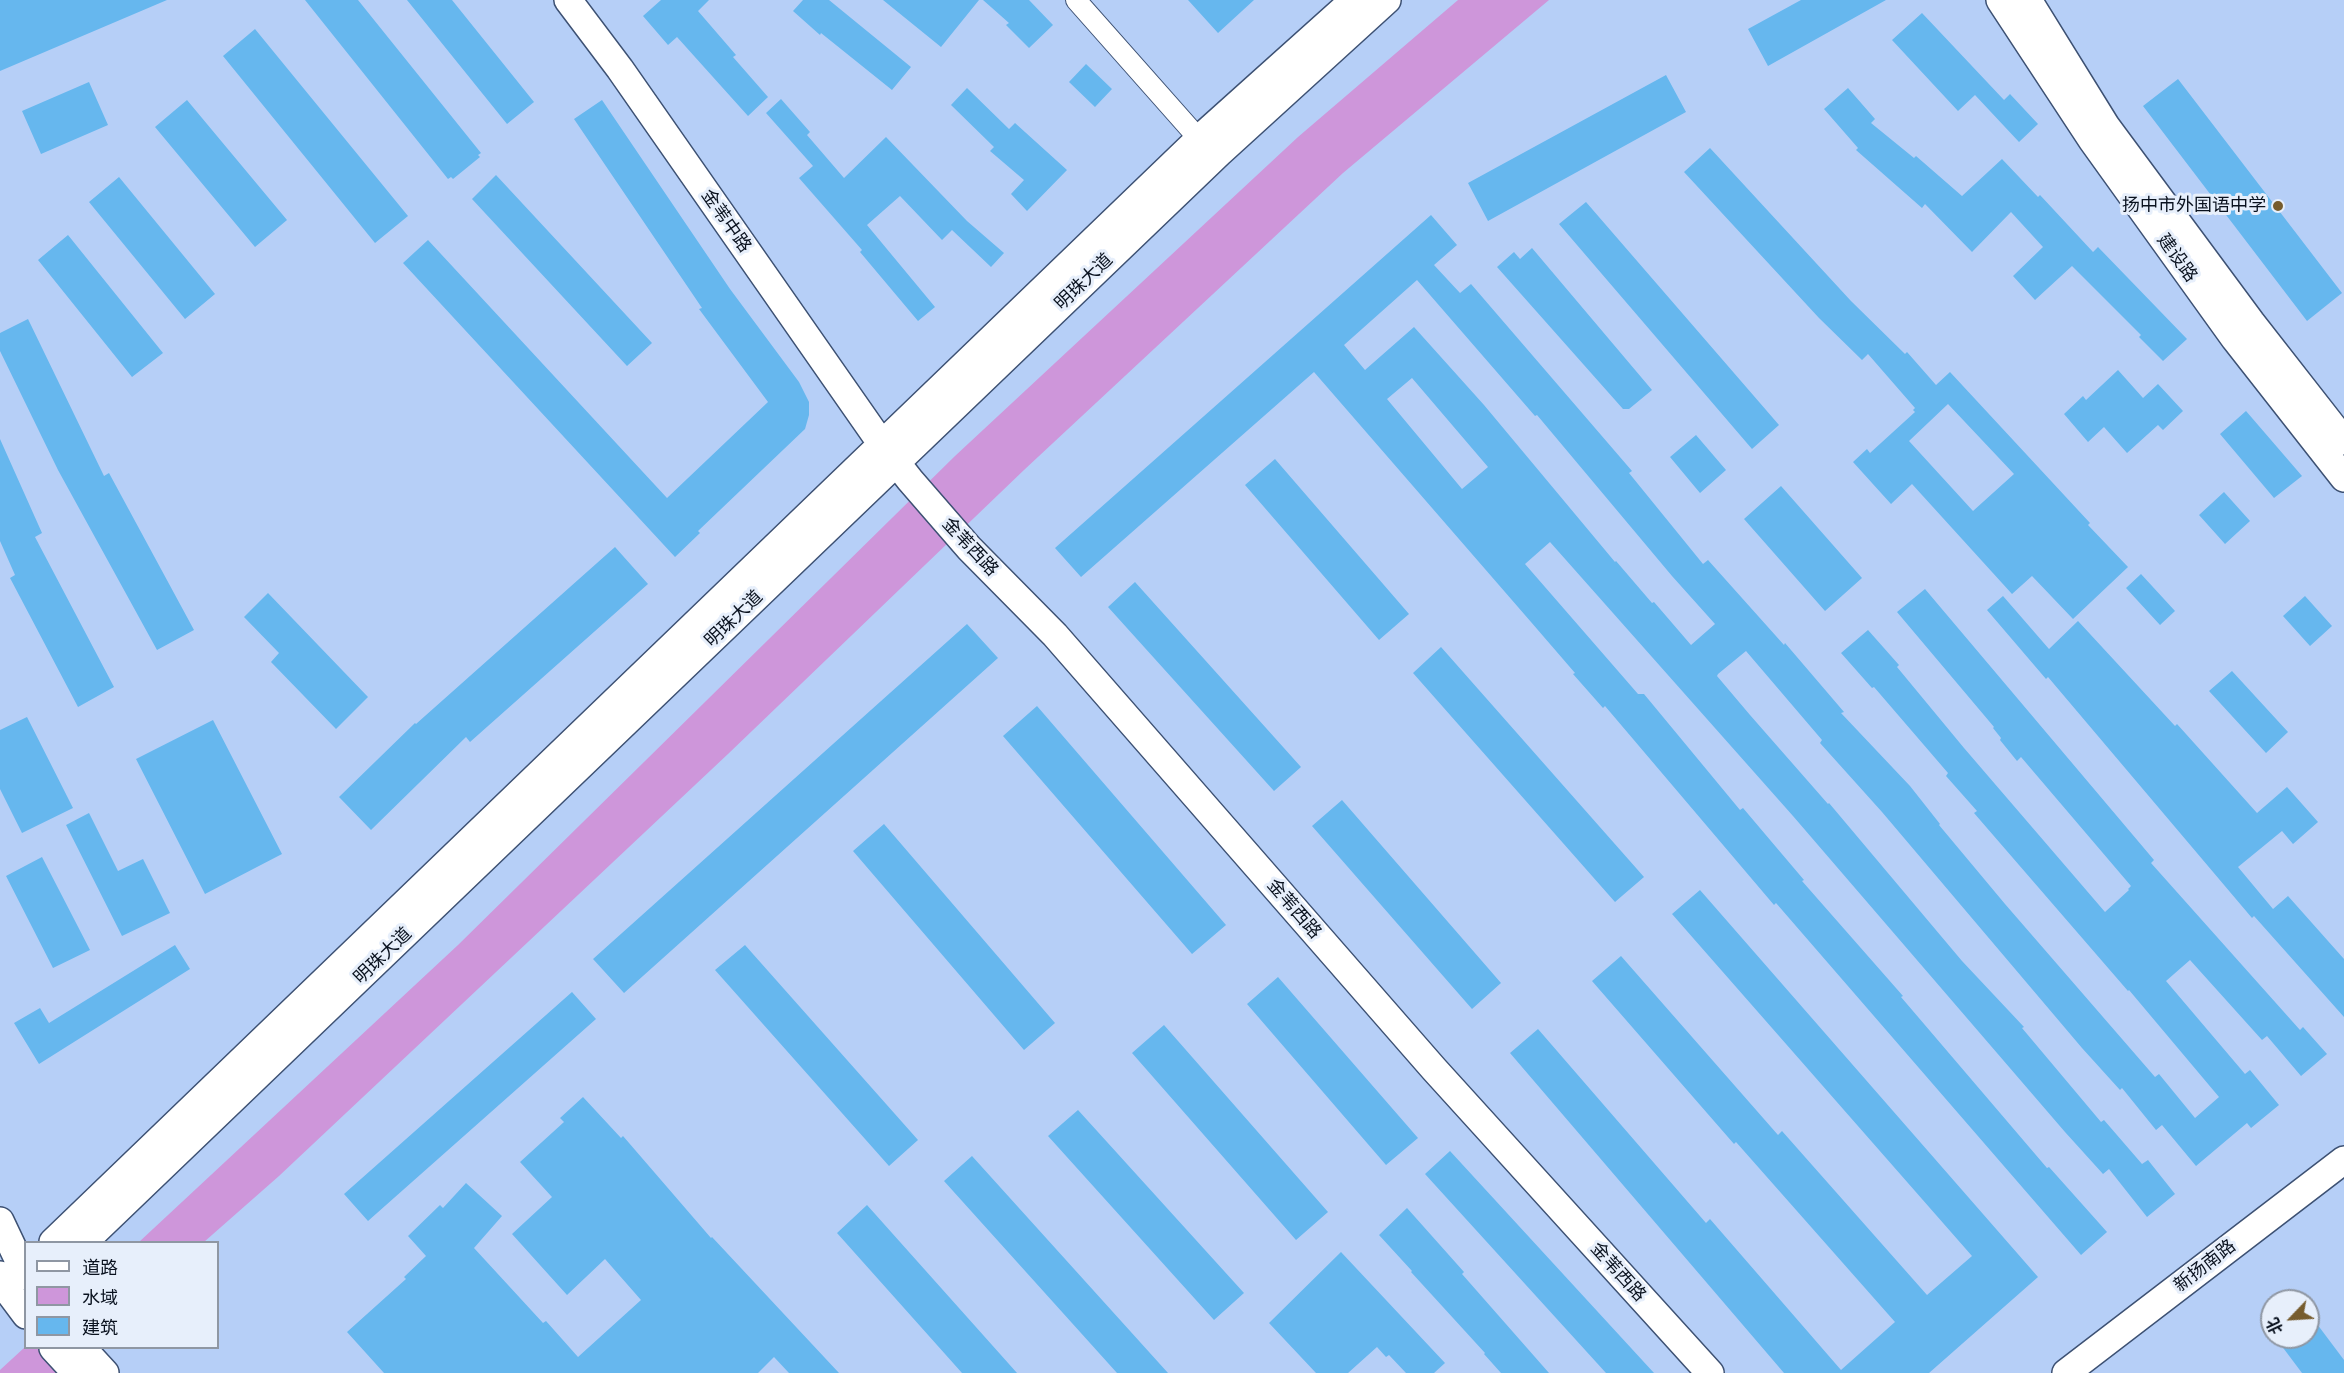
<!DOCTYPE html>
<meta charset="utf-8">
<style>
body{margin:0}
#map{position:relative;width:2344px;height:1373px;overflow:hidden;background:#b6cff7;font-family:"Work Sans","Noto Sans SC",sans-serif}
canvas{display:block}
.legend{position:absolute;left:24px;top:1241px;width:195px;height:108px;box-sizing:border-box;background:#e7effb;border:2px solid #8f97a3;margin:0;padding:8px 10px;list-style:none;font-size:18px;color:#0a121f}
.legend li{display:flex;align-items:center;gap:12px;height:30px}
.legend b{width:30px;border:2px solid #8f97a3}
.north{position:absolute;left:2260px;top:1289px;width:60px;height:60px;box-sizing:border-box;background:#e7effb;border:2px solid #8f97a3;border-radius:50%;rotate:245deg;font-size:16px;font-weight:700;line-height:24px;text-align:center;color:#0a121f}
.north::after{content:'';display:block;margin:auto;width:21px;height:27px;background:#765c2e;clip-path:polygon(50% 0,100% 100%,50% 72%,0 100%)}
</style>
<div id="map">
<canvas width="2344" height="1373"></canvas>
<ul class="legend">
<li><b style="height:8px;background:#fff"></b>道路</li>
<li><b style="height:16px;background:#ce96da"></b>水域</li>
<li><b style="height:16px;background:#66b7ee"></b>建筑</li>
</ul>
<div class="north">北</div>
</div>
<script>
const g = document.querySelector('canvas').getContext('2d');
g.lineJoin = 'round';
function fillPath(path, color) { g.fillStyle = color; g.fill(path, 'evenodd'); }
const poly = rows => new Path2D(rows.map(r => 'M' + r).join(''));
function strokePath(path, color, width, dash) { g.strokeStyle = color; g.lineWidth = width; g.lineCap = dash ? 'butt' : 'round'; g.setLineDash(dash || []); g.stroke(path); }
function write(font, color, halo, rows, align = 'center') {
  g.font = font + ' "Work Sans","Noto Sans SC",sans-serif'; g.lineWidth = 6; g.setLineDash([]); g.textBaseline = 'middle'; g.strokeStyle = halo; g.fillStyle = color; for (const [text, x, y, turn = 0] of rows) {
    g.save(); g.translate(x, y); g.rotate((+turn || 0) * Math.PI / 180); g.textAlign = isNaN(turn) ? turn : align; if (halo) g.strokeText(text, 0, 0); g.fillText(text, 0, 0); g.restore();
  }
}
fillPath(poly([
 [1458,0,1549,0,1343,173,1024,470,728,754,279,1176,204,1242,139,1242,458,945,955,456,1298,137],
 [25,1347,26,1348,87,1348,59,1373,0,1373,0,1370]
]), '#ce96da');
fillPath(poly([
 [0,0,167,0,0,71],
 [305,0,358,0,481,153,478,155,480,157,453,179,451,177,448,179],
 [407,0,452,0,534,102,507,124],
 [661,0,709,0,698,11,736,55,733,57,768,97,748,116,677,37,668,45,643,16],
 [803,0,829,0,911,67,892,90,821,33,820,35,793,11],
 [883,0,979,0,941,47],
 [983,0,1029,0,1053,25,1029,48,1006,25,1009,23],
 [1188,0,1254,0,1218,33],
 [1801,0,1886,0,1768,66,1748,29],
 [1922,13,2004,100,2010,94,2038,124,2019,142,1975,95,1958,111,1892,40],
 [255,29,408,216,375,243,223,56],
 [1086,64,1112,89,1095,107,1069,82],
 [1666,75,1686,112,1488,221,1468,183],
 [2178,79,2342,293,2307,321,2143,106],
 [89,82,108,125,41,154,22,111],
 [967,88,1009,129,1015,123,1067,170,1027,211,1011,194,1024,180,990,151,994,147,951,105],
 [1848,88,1875,119,1871,123,1914,158,1916,156,1962,196,2002,159,2038,197,2040,195,2093,252,2098,247,2187,339,2163,361,2139,337,2141,335,2072,266,2035,300,2013,276,2043,247,2011,212,1972,252,1925,204,1922,208,1856,150,1858,148,1824,109],
 [781,99,810,132,807,135,844,178,886,137,967,221,1004,253,991,267,952,230,942,240,900,196,867,225,935,307,918,321,860,252,862,250,799,178,813,166,766,113],
 [187,100,287,220,255,247,155,127],
 [602,100,730,289,799,382,809,402,809,415,805,429,698,531,700,533,675,557,403,263,428,240,667,498,768,402,699,309,702,308,574,119],
 [1710,148,1851,301,1905,354,1907,352,1936,385,1950,372,2090,523,2088,525,2128,567,2073,619,2032,576,2012,594,1912,484,1891,504,1853,462,1867,449,1870,453,1915,412,1913,410,1915,408,1868,354,1862,360,1819,318,1684,172],
 [1948,404,2014,474,1973,511,1909,441],
 [496,175,652,343,627,366,472,199],
 [119,177,215,294,185,319,89,202],
 [1586,202,1779,425,1752,449,1559,224],
 [1431,215,1457,245,1434,265,1460,293,1471,284,1632,471,1629,473,1703,564,1708,560,1784,645,1785,643,1844,712,1841,713,1910,786,1940,824,1939,825,2005,904,2155,1077,2159,1074,2195,1118,2219,1097,2129,990,2128,991,1974,813,1977,811,1946,776,1948,773,1874,687,1872,688,1841,653,1868,630,1899,665,1897,667,1964,748,2105,912,2129,890,2128,889,2131,886,2021,757,2017,761,2000,740,2001,738,1993,728,1994,727,1897,612,1925,589,2154,860,2151,863,2300,1030,2303,1027,2327,1054,2301,1076,2267,1036,2262,1040,2190,960,2166,981,2245,1074,2250,1070,2279,1105,2251,1128,2247,1123,2196,1166,2162,1125,2156,1130,2122,1088,2120,1090,2082,1048,1882,812,1820,743,1822,740,1746,651,1718,674,1717,676,1750,715,1828,804,1829,803,1962,961,2024,1027,2022,1028,2101,1122,2104,1120,2142,1164,2148,1160,2175,1194,2147,1217,2109,1169,2103,1174,2065,1132,1793,816,1550,542,1525,564,1638,694,1644,694,1740,810,1743,808,1776,847,1804,880,1802,881,1903,996,1901,997,2047,1168,2049,1167,2107,1232,2081,1255,1776,903,1774,905,1605,706,1603,708,1573,674,1575,673,1531,622,1314,372,1081,577,1055,548],
 [1417,280,1535,416,1537,415,1672,576,1715,624,1691,645,1654,602,1652,603,1616,561,1615,562,1484,405,1414,327,1365,370,1344,345],
 [1412,378,1488,467,1462,489,1387,399],
 [68,235,163,353,132,377,38,260],
 [1532,248,1652,390,1629,409,1623,409,1497,267,1514,252,1520,259],
 [28,319,104,476,109,473,194,630,157,650,58,470,0,351,0,333],
 [2118,370,2143,398,2158,384,2183,411,2163,430,2158,425,2127,453,2104,427,2088,442,2064,414,2083,396,2086,400],
 [2246,411,2302,476,2274,498,2220,434],
 [1696,435,1726,470,1700,493,1670,457],
 [0,439,42,533,35,537,114,687,78,707,10,578,15,575,0,541],
 [1275,459,1409,614,1379,640,1245,485],
 [1781,486,1862,578,1825,611,1744,519],
 [2224,492,2250,521,2225,544,2199,515],
 [615,547,648,584,470,742,466,737,371,830,339,797,415,723,416,724],
 [2141,574,2175,611,2160,625,2126,588],
 [1135,582,1301,767,1274,791,1108,607],
 [268,593,368,697,336,729,271,662,279,653,244,617],
 [2003,596,2049,649,2078,621,2175,726,2177,724,2257,813,2287,787,2318,822,2293,844,2282,831,2238,867,2273,909,2288,896,2344,959,2344,1017,2254,916,2252,918,2048,677,2046,679,1987,610],
 [2305,596,2332,626,2310,646,2283,616],
 [967,624,998,658,624,993,593,959],
 [1441,647,1644,877,1615,902,1413,673],
 [2232,671,2288,732,2266,753,2209,691],
 [1037,706,1226,925,1192,954,1003,736],
 [27,717,73,808,22,833,0,789,0,730],
 [213,720,282,854,205,894,136,759],
 [1342,800,1501,983,1472,1009,1312,826],
 [89,813,118,871,143,859,170,913,122,936,66,825],
 [884,824,1055,1023,1024,1050,853,851],
 [42,857,90,950,53,968,6,876],
 [1700,890,2038,1277,1929,1373,1784,1373,1510,1053,1538,1029,1706,1223,1710,1219,1841,1370,1895,1322,1736,1142,1734,1144,1592,981,1621,956,1778,1135,1782,1131,1927,1295,1972,1256,1672,914],
 [175,945,190,969,39,1064,14,1023,40,1008,49,1023],
 [745,945,918,1140,889,1166,715,970],
 [1278,977,1418,1138,1386,1165,1247,1004],
 [572,992,596,1019,368,1221,344,1194],
 [1164,1025,1328,1212,1296,1240,1132,1053],
 [583,1097,621,1138,623,1136,711,1238,712,1237,839,1373,789,1373,774,1357,758,1373,384,1373,347,1332,406,1279,404,1277,426,1256,408,1236,440,1205,443,1208,466,1183,502,1216,474,1248,543,1323,546,1321,578,1357,641,1300,605,1259,567,1295,512,1234,552,1197,520,1162,564,1122,560,1118],
 [1078,1110,1244,1293,1214,1320,1048,1136],
 [1450,1151,1654,1373,1606,1373,1425,1174],
 [972,1156,1168,1373,1117,1373,944,1181],
 [867,1205,1017,1373,962,1373,837,1233],
 [1407,1208,1464,1272,1462,1274,1549,1373,1501,1373,1484,1354,1485,1353,1411,1272,1412,1271,1379,1235],
 [1341,1252,1445,1363,1434,1373,1406,1373,1389,1355,1386,1357,1377,1347,1348,1373,1316,1373,1269,1323],
 [2308,1312,2344,1360,2344,1373,2302,1373,2275,1337,2308,1337]
]), '#66b7ee');
const street = poly([
 [1076,0,1199,139]
]);
const secondary = poly([
 [568,0,620,69,881,443,910,480,969,548,1055,635,1434,1069,1710,1373],
 [2000,0,2092,140,2235,339,2344,478],
 [2028,0,2106,126,2251,322,2344,441],
 [0,1221,26,1276],
 [53,1242,1199,139,1354,0],
 [84,1242,1219,153,1387,0],
 [0,1275,5,1287,26,1315],
 [53,1348,76,1373],
 [82,1348,105,1373],
 [2066,1373,2344,1160]
]);
strokePath(street, '#3d5173', 22);
strokePath(secondary, '#3d5173', 30);
strokePath(street, '#fff', 20);
strokePath(secondary, '#fff', 27);
for (const [x, y, r, color] of [
 [2278,206,6,"#765c2e"]
]) { const dot = new Path2D(); dot.arc(x, y, r, 0, 2 * Math.PI); g.fillStyle = color; g.fill(dot); strokePath(dot, '#e7effb', 2); }
write('18px', '#0a121f', '#e7effb', [
 ["扬中市外国语中学",2266,206]
], 'right');
write('18px', '#0a121f', '#e7effb', [
 ["金苇中路",726,221,55],
 ["建设路",2177,258,54],
 ["明珠大道",1084,282,-44],
 ["金苇西路",970,547,47],
 ["明珠大道",734,619,-44],
 ["金苇西路",1294,909,49],
 ["明珠大道",383,956,-44],
 ["新扬南路",2205,1266,-38],
 ["金苇西路",1618,1272,48]
]);
</script>
